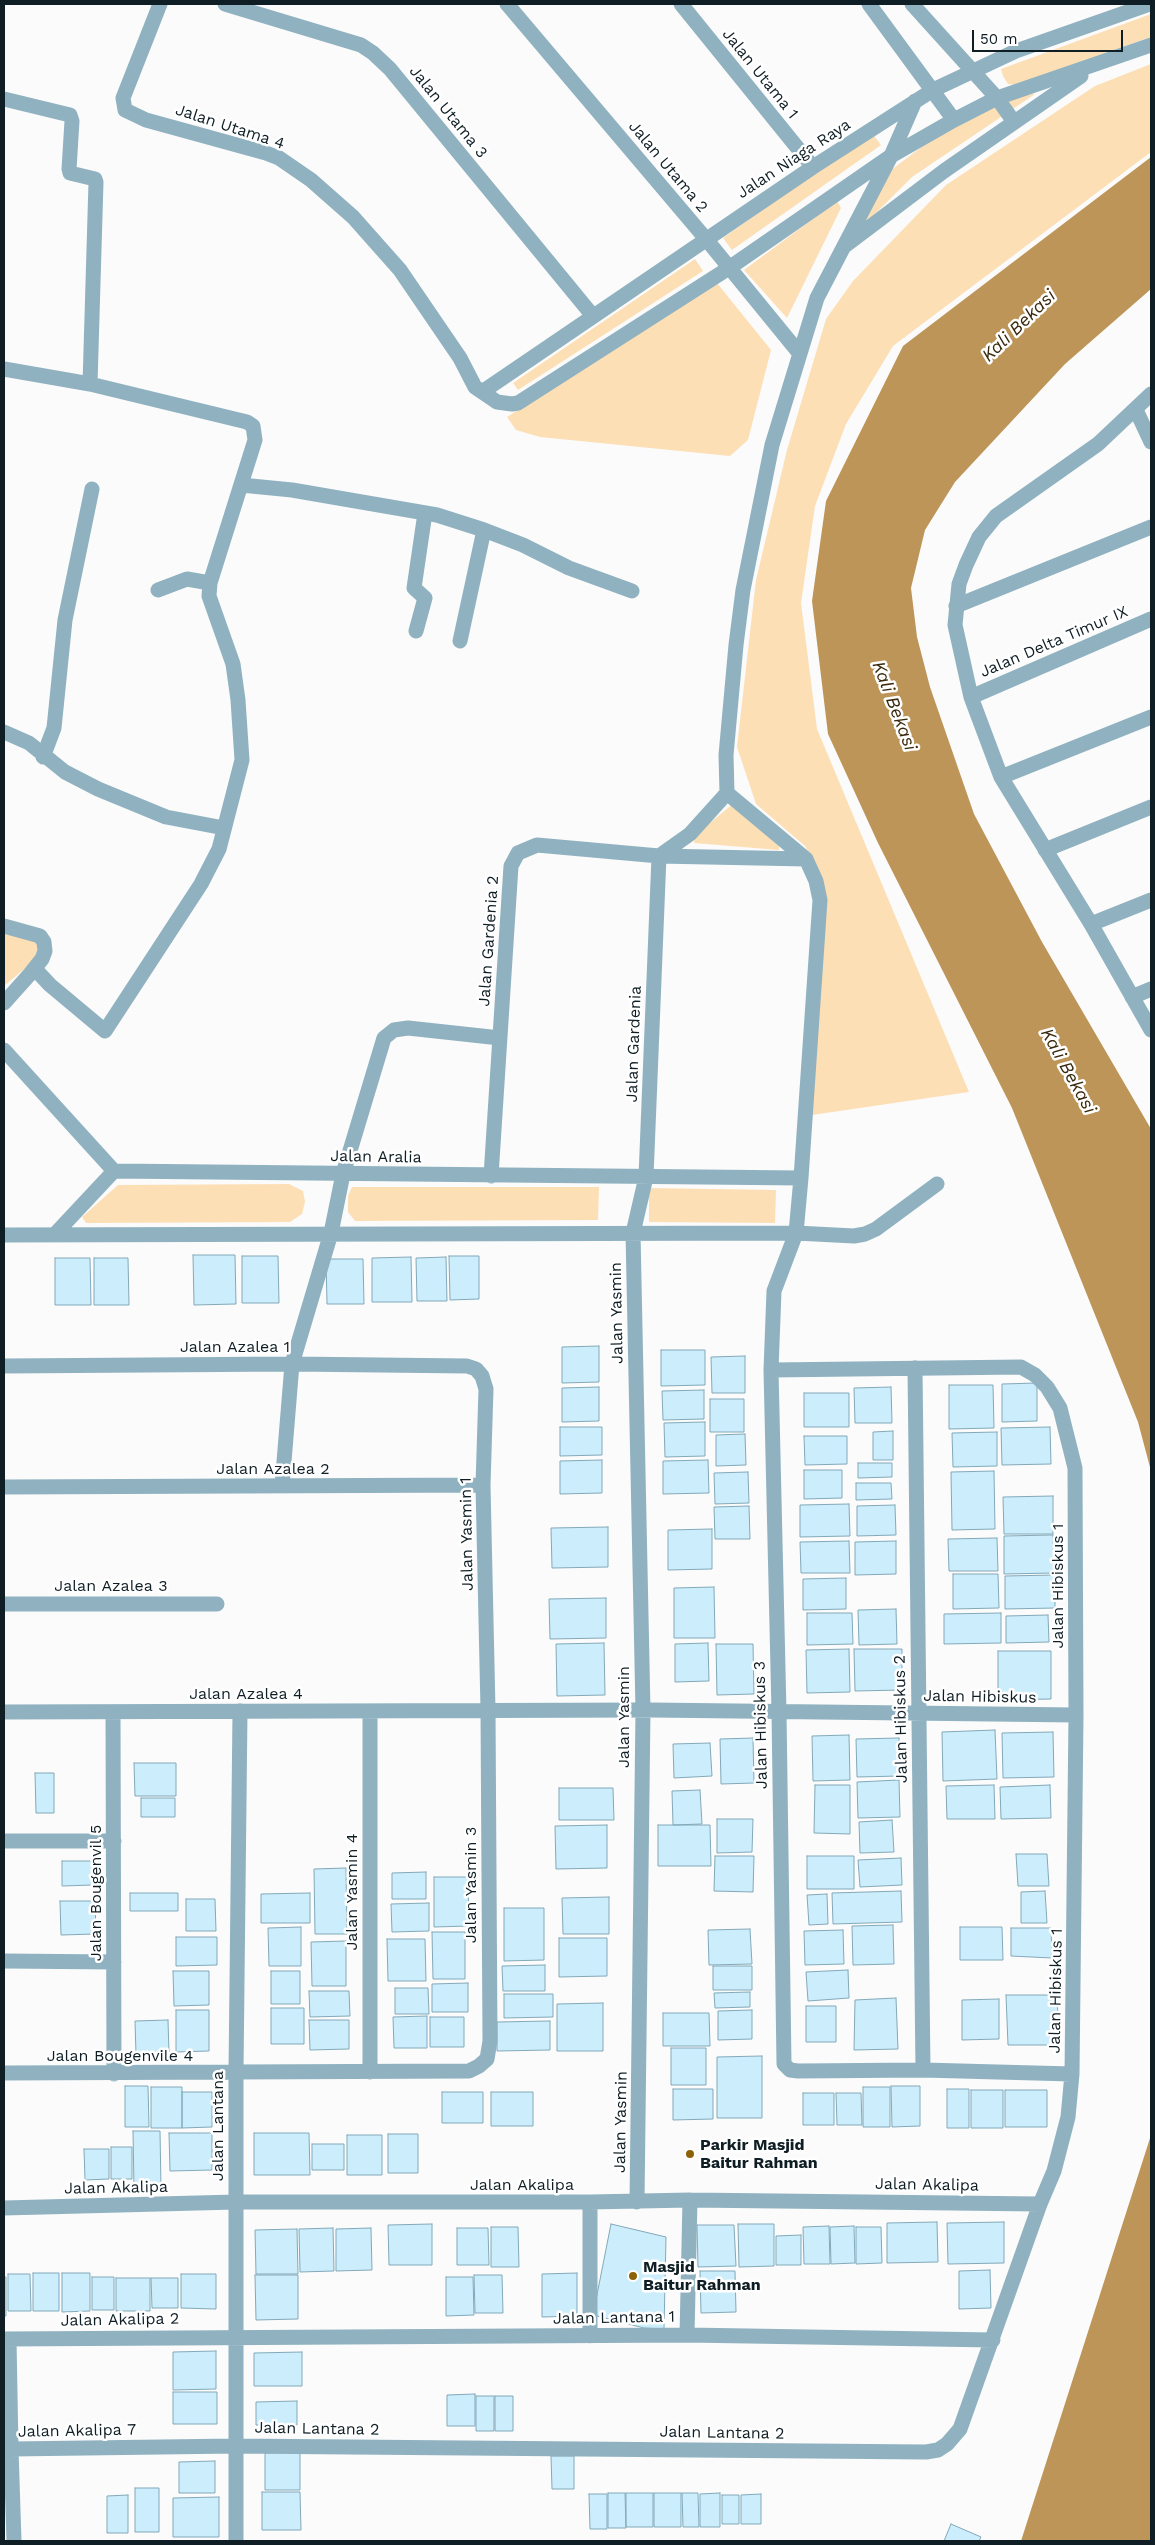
<!DOCTYPE html>
<style>
body{margin:0}
#map{position:relative;width:1155px;height:2545px;overflow:hidden;background:#fbfbfb;font-family:"Work Sans",sans-serif}
canvas{display:block}
.frame{position:absolute;inset:0;border:5px solid #0f1e24;pointer-events:none}
.scale{position:absolute;left:972px;top:30px;width:151px;height:22px;box-sizing:border-box;border:2px solid #0f1e24;border-top:0;padding-left:6px;font-size:15px;line-height:18px;white-space:nowrap;color:#0f1e24;-webkit-text-stroke:4px #fff;paint-order:stroke}
</style>
<div id="map">
<canvas width="1155" height="2545"></canvas>
<div class="frame"></div>
<div class="scale">50 m</div>
</div>
<script>
const g = document.querySelector('canvas').getContext('2d');
g.lineJoin = 'round';
function fillPath(path, color) { g.fillStyle = color; g.fill(path, 'evenodd'); }
const poly = rows => new Path2D(rows.map(r => 'M' + r).join(''));
function strokePath(path, color, width, dash) { g.strokeStyle = color; g.lineWidth = width; g.lineCap = dash ? 'butt' : 'round'; g.setLineDash(dash || []); g.stroke(path); }
function write(font, color, halo, rows, align = 'center') {
  g.font = font + ' "Work Sans",sans-serif'; g.lineWidth = 5; g.setLineDash([]); g.textBaseline = 'middle'; g.strokeStyle = halo; g.fillStyle = color; for (const [text, x, y, turn = 0] of rows) {
    g.save(); g.translate(x, y); g.rotate((+turn || 0) * Math.PI / 180); g.textAlign = isNaN(turn) ? turn : align; if (halo) g.strokeText(text, 0, 0); g.fillText(text, 0, 0); g.restore();
  }
}
fillPath(poly([
 [1151,14,1151,37,1015,85,1008,84,1003,76,1001,69],
 [1151,64,1151,152,893,346,846,424,815,506,801,603,817,729,969,1092,812,1115,818,868,805,846,756,804,737,747,756,580,787,450,826,319,853,281,946,185,1095,86],
 [1026,93,1035,94,912,177,864,225,865,209,882,177,965,114],
 [872,133,881,145,732,250,723,238],
 [837,201,841,208,787,318,744,270],
 [695,259,703,271,518,390,513,383],
 [717,283,771,350,748,440,730,456,540,437,516,430,507,417],
 [734,803,779,843,779,850,694,843,695,835],
 [4,931,34,938,38,947,34,961,4,986],
 [289,1184,303,1191,305,1202,302,1214,290,1222,86,1223,82,1217,118,1185],
 [352,1187,599,1187,598,1220,355,1221,348,1212,348,1196],
 [649,1188,776,1190,775,1223,649,1222]
]), '#fddfb5');
fillPath(poly([
 [1151,157,1151,289,1065,364,955,482,925,530,911,588,917,637,930,687,974,814,1042,942,1151,1129,1151,1471,1138,1422,1012,1108,878,843,828,734,812,601,826,501,903,346],
 [1151,2135,1151,2541,1021,2541]
]), '#be9558');
const building = poly([
 [193,1255,235,1255,236,1304,194,1305,193,1255],
 [242,1256,278,1256,279,1303,242,1303,242,1256],
 [449,1256,479,1256,479,1299,450,1300,449,1256],
 [411,1257,412,1302,372,1302,372,1258,411,1257],
 [446,1257,447,1301,417,1301,416,1258,446,1257],
 [55,1258,90,1258,91,1305,55,1305,55,1258],
 [94,1258,128,1258,129,1305,94,1305,94,1258],
 [326,1259,363,1259,364,1304,327,1304,326,1259],
 [599,1346,599,1382,562,1383,562,1347,599,1346],
 [661,1350,705,1350,705,1385,661,1386,661,1350],
 [745,1356,745,1393,712,1393,711,1357,745,1356],
 [1037,1383,1037,1421,1002,1422,1002,1384,1037,1383],
 [949,1385,993,1385,994,1428,949,1429,949,1385],
 [599,1387,599,1421,562,1422,562,1388,599,1387],
 [891,1387,892,1423,855,1423,854,1388,891,1387],
 [704,1390,704,1419,663,1420,662,1391,704,1390],
 [804,1393,849,1393,849,1427,804,1427,804,1393],
 [710,1399,744,1399,744,1432,710,1432,710,1399],
 [705,1422,705,1456,665,1457,664,1423,705,1422],
 [560,1427,602,1427,602,1455,560,1456,560,1427],
 [1050,1427,1051,1464,1002,1465,1001,1428,1050,1427],
 [893,1431,893,1460,873,1460,873,1432,893,1431],
 [997,1432,997,1466,953,1467,952,1433,997,1432],
 [745,1434,746,1465,716,1466,716,1435,745,1434],
 [804,1436,847,1436,847,1464,805,1465,804,1436],
 [602,1460,602,1493,560,1494,560,1461,602,1460],
 [708,1460,709,1493,663,1494,663,1461,708,1460],
 [858,1463,892,1463,892,1477,858,1478,858,1463],
 [804,1470,842,1470,842,1498,804,1499,804,1470],
 [994,1471,995,1529,952,1530,951,1472,994,1471],
 [748,1472,749,1503,715,1504,714,1473,748,1472],
 [856,1483,891,1483,892,1499,856,1500,856,1483],
 [1053,1496,1053,1534,1004,1534,1003,1497,1053,1496],
 [849,1504,850,1536,800,1537,800,1505,849,1504],
 [895,1505,896,1535,857,1536,857,1506,895,1505],
 [749,1506,750,1539,715,1539,714,1507,749,1506],
 [608,1527,608,1567,552,1568,551,1528,608,1527],
 [712,1529,712,1569,668,1570,668,1530,712,1529],
 [1053,1535,1054,1573,1004,1574,1004,1536,1053,1535],
 [997,1538,998,1571,949,1571,948,1539,997,1538],
 [849,1541,850,1573,801,1573,800,1542,849,1541],
 [896,1541,896,1574,855,1575,855,1542,896,1541],
 [953,1574,998,1574,999,1608,953,1609,953,1574],
 [1055,1575,1055,1608,1005,1609,1005,1576,1055,1575],
 [846,1578,846,1609,803,1610,803,1579,846,1578],
 [714,1587,715,1638,674,1638,674,1588,714,1587],
 [606,1598,606,1638,550,1639,549,1599,606,1598],
 [896,1609,897,1644,859,1645,858,1610,896,1609],
 [807,1613,852,1613,853,1644,807,1645,807,1613],
 [1001,1613,1001,1643,944,1644,944,1614,1001,1613],
 [1048,1615,1049,1642,1006,1643,1006,1616,1048,1615],
 [604,1643,605,1695,557,1696,556,1644,604,1643],
 [708,1643,709,1681,675,1682,675,1644,708,1643],
 [716,1644,753,1644,754,1694,717,1695,716,1644],
 [849,1649,850,1692,807,1693,806,1650,849,1649],
 [854,1649,902,1649,902,1690,855,1691,854,1649],
 [998,1651,1051,1651,1051,1699,998,1700,998,1651],
 [995,1730,997,1779,943,1781,942,1732,995,1730],
 [1053,1732,1054,1777,1003,1778,1002,1733,1053,1732],
 [849,1735,850,1780,813,1781,812,1736,849,1735],
 [753,1738,754,1783,721,1784,720,1739,753,1738],
 [899,1738,900,1776,857,1777,856,1739,899,1738],
 [710,1743,712,1776,674,1778,673,1744,710,1743],
 [134,1763,176,1763,176,1796,135,1796,134,1763],
 [35,1773,54,1773,54,1813,36,1813,35,1773],
 [899,1780,900,1817,858,1818,857,1782,899,1780],
 [815,1785,850,1785,850,1834,814,1833,815,1785],
 [994,1785,995,1819,947,1819,946,1786,994,1785],
 [1050,1785,1051,1818,1001,1819,1000,1787,1050,1785],
 [559,1788,613,1788,614,1820,559,1820,559,1788],
 [700,1790,702,1824,673,1825,672,1791,700,1790],
 [141,1798,175,1798,175,1817,141,1817,141,1798],
 [717,1819,753,1819,752,1852,717,1853,717,1819],
 [892,1820,894,1852,860,1853,859,1822,892,1820],
 [607,1825,607,1868,556,1869,555,1826,607,1825],
 [658,1825,710,1825,711,1866,658,1866,658,1825],
 [1016,1854,1047,1854,1049,1886,1018,1886,1016,1854],
 [715,1856,754,1856,753,1892,714,1891,715,1856],
 [807,1856,854,1856,854,1889,807,1889,807,1856],
 [901,1858,902,1885,860,1887,858,1860,901,1858],
 [62,1861,92,1861,93,1885,62,1886,62,1861],
 [346,1868,347,1934,315,1934,314,1869,346,1868],
 [426,1872,426,1899,392,1899,392,1873,426,1872],
 [434,1877,468,1877,469,1926,434,1927,434,1877],
 [901,1891,902,1922,833,1924,832,1893,901,1891],
 [1045,1891,1047,1923,1021,1923,1021,1892,1045,1891],
 [130,1893,178,1893,178,1911,130,1911,130,1893],
 [310,1893,310,1923,261,1923,261,1894,310,1893],
 [827,1894,828,1924,809,1925,807,1895,827,1894],
 [609,1897,609,1934,563,1934,562,1898,609,1897],
 [186,1899,215,1899,216,1931,186,1931,186,1899],
 [60,1901,95,1901,96,1934,61,1935,60,1901],
 [429,1903,429,1931,392,1932,391,1904,429,1903],
 [504,1908,544,1908,544,1960,504,1961,504,1908],
 [893,1925,894,1964,853,1965,852,1926,893,1925],
 [301,1927,301,1966,269,1966,268,1928,301,1927],
 [960,1927,1002,1927,1003,1960,960,1960,960,1927],
 [1011,1928,1051,1928,1052,1958,1011,1956,1011,1928],
 [750,1929,752,1964,709,1965,708,1930,750,1929],
 [843,1930,844,1964,805,1965,804,1931,843,1930],
 [432,1932,465,1932,465,1979,433,1979,432,1932],
 [176,1937,217,1937,217,1965,176,1966,176,1937],
 [559,1938,607,1938,607,1976,559,1977,559,1938],
 [387,1939,425,1939,426,1981,388,1981,387,1939],
 [346,1941,346,1986,312,1986,311,1942,346,1941],
 [545,1965,545,1991,503,1991,502,1966,545,1965],
 [713,1966,752,1966,752,1990,713,1990,713,1966],
 [848,1970,849,1998,808,2001,806,1972,848,1970],
 [173,1971,209,1971,209,2005,174,2006,173,1971],
 [271,1971,300,1971,300,2004,271,2004,271,1971],
 [468,1983,468,2012,432,2012,432,1984,468,1983],
 [395,1988,428,1988,429,2014,395,2014,395,1988],
 [309,1991,349,1991,350,2016,310,2017,309,1991],
 [750,1992,750,2007,715,2008,714,1993,750,1992],
 [504,1994,553,1994,553,2017,504,2018,504,1994],
 [1006,1995,1057,1995,1059,2045,1008,2045,1006,1995],
 [896,1998,898,2049,854,2050,855,2000,896,1998],
 [999,1999,999,2039,962,2040,962,2000,999,1999],
 [603,2003,603,2051,557,2051,557,2004,603,2003],
 [806,2006,836,2006,836,2042,806,2042,806,2006],
 [271,2008,304,2008,304,2044,271,2044,271,2008],
 [176,2010,209,2010,209,2051,176,2052,176,2010],
 [752,2010,752,2039,718,2040,718,2011,752,2010],
 [663,2013,709,2013,710,2046,663,2046,663,2013],
 [427,2016,427,2048,394,2048,393,2017,427,2016],
 [430,2017,464,2017,464,2047,430,2047,430,2017],
 [168,2020,169,2053,136,2054,135,2021,168,2020],
 [309,2020,349,2020,349,2049,310,2050,309,2020],
 [550,2021,550,2050,497,2051,497,2022,550,2021],
 [671,2048,706,2048,706,2085,671,2085,671,2048],
 [762,2056,762,2118,717,2118,717,2057,762,2056],
 [125,2086,148,2086,149,2127,125,2127,125,2086],
 [891,2086,920,2086,920,2126,892,2127,891,2086],
 [151,2087,182,2087,182,2128,151,2128,151,2087],
 [863,2087,890,2087,890,2127,863,2127,863,2087],
 [673,2089,713,2089,713,2119,673,2120,673,2089],
 [947,2089,969,2089,969,2128,947,2128,947,2089],
 [971,2090,1003,2090,1003,2128,971,2128,971,2090],
 [1005,2090,1047,2090,1047,2127,1005,2127,1005,2090],
 [182,2092,212,2092,212,2127,182,2128,182,2092],
 [442,2092,483,2092,483,2123,442,2123,442,2092],
 [491,2092,533,2092,533,2126,491,2126,491,2092],
 [803,2093,834,2093,834,2125,803,2125,803,2093],
 [836,2093,861,2093,862,2125,837,2125,836,2093],
 [133,2131,160,2131,161,2188,134,2188,133,2131],
 [169,2133,212,2133,212,2170,170,2171,169,2133],
 [254,2133,309,2133,310,2175,254,2175,254,2133],
 [388,2134,418,2134,418,2173,388,2173,388,2134],
 [347,2135,382,2135,382,2175,347,2175,347,2135],
 [312,2144,344,2144,344,2170,312,2170,312,2144],
 [111,2147,132,2147,132,2179,111,2179,111,2147],
 [84,2149,109,2149,109,2179,85,2180,84,2149],
 [937,2222,938,2262,887,2263,887,2223,937,2222],
 [1004,2222,1004,2263,948,2264,947,2223,1004,2222],
 [432,2224,432,2265,389,2265,388,2225,432,2224],
 [611,2224,666,2237,664,2329,644,2328,593,2315,611,2224],
 [738,2224,774,2224,774,2266,739,2267,738,2224],
 [697,2225,734,2225,736,2266,698,2267,697,2225],
 [829,2226,830,2264,804,2264,803,2227,829,2226],
 [854,2226,855,2263,831,2264,830,2227,854,2226],
 [491,2227,518,2227,519,2267,491,2267,491,2227],
 [856,2227,881,2227,882,2263,856,2264,856,2227],
 [333,2228,334,2271,300,2272,299,2229,333,2228],
 [371,2228,372,2270,336,2271,336,2229,371,2228],
 [457,2228,488,2228,489,2265,457,2265,457,2228],
 [297,2229,298,2274,256,2274,255,2230,297,2229],
 [801,2235,801,2265,776,2265,776,2236,801,2235],
 [990,2270,991,2308,959,2309,959,2271,990,2270],
 [700,2271,735,2271,736,2312,701,2313,700,2271],
 [33,2273,59,2273,59,2311,33,2311,33,2273],
 [62,2273,90,2273,90,2311,62,2312,62,2273],
 [577,2273,577,2316,542,2317,542,2274,577,2273],
 [8,2274,30,2274,31,2311,8,2311,8,2274],
 [181,2274,216,2274,216,2309,181,2308,181,2274],
 [255,2275,298,2275,298,2319,256,2320,255,2275],
 [474,2275,502,2275,503,2313,475,2313,474,2275],
 [4,2277,6,2277,6,2316,4,2316,4,2277],
 [92,2277,114,2277,114,2310,92,2310,92,2277],
 [446,2277,473,2277,474,2315,446,2316,446,2277],
 [116,2278,150,2278,150,2311,116,2311,116,2278],
 [151,2278,178,2278,178,2308,152,2308,151,2278],
 [216,2351,216,2389,173,2390,173,2352,216,2351],
 [302,2352,302,2386,254,2386,254,2353,302,2352],
 [173,2392,217,2392,217,2424,173,2424,173,2392],
 [475,2394,475,2426,447,2426,447,2395,475,2394],
 [476,2396,494,2396,494,2431,476,2431,476,2396],
 [495,2396,513,2396,513,2431,495,2431,495,2396],
 [297,2401,297,2425,256,2425,256,2402,297,2401],
 [300,2452,300,2490,265,2490,265,2453,300,2452],
 [551,2456,574,2456,574,2489,552,2489,551,2456],
 [215,2461,215,2493,179,2493,179,2462,215,2461],
 [135,2488,159,2488,159,2532,135,2532,135,2488],
 [262,2492,300,2492,301,2530,262,2530,262,2492],
 [608,2493,625,2493,626,2528,608,2528,608,2493],
 [626,2493,653,2493,653,2527,626,2527,626,2493],
 [654,2493,681,2493,681,2527,654,2527,654,2493],
 [682,2493,698,2493,699,2527,683,2527,682,2493],
 [720,2493,720,2527,700,2527,700,2494,720,2493],
 [589,2494,607,2494,607,2529,590,2529,589,2494],
 [761,2494,761,2524,741,2524,741,2495,761,2494],
 [128,2495,128,2533,107,2533,107,2496,128,2495],
 [722,2495,739,2495,739,2524,722,2524,722,2495],
 [219,2497,219,2537,173,2537,173,2498,219,2497],
 [951,2524,981,2537,979,2541,944,2541,951,2524]
]);
fillPath(building, '#ccedfb');
strokePath(building, '#82a9b9', 1);
strokePath(poly([
 [160,4,123,98,125,110,146,120,266,153,279,158,311,180,353,217,400,270,460,358,475,387,497,402,512,404,518,403,729,268,891,156,954,120,997,98,1151,45],
 [225,4,361,45,373,53,390,69,593,316],
 [507,4,706,239,800,354],
 [681,4,813,167],
 [869,4,954,120],
 [912,4,997,98,1014,122],
 [4,99,70,115,72,121,69,169,70,173,95,179,96,182,90,384],
 [846,245,944,171,1081,76],
 [4,369,90,384,247,422,253,426,255,440,210,583,209,596,233,664,238,700,242,760,219,849,201,884,105,1031,50,985,35,969],
 [482,392,813,167,933,90,1016,51,1150,4],
 [1151,394,1098,444,996,516,979,537,966,565,959,584,955,625,971,697,1001,777,1091,924,1151,1030],
 [1136,410,1151,442],
 [241,485,292,490,437,515,484,530,523,545,569,568,632,591],
 [158,590,187,579,210,583],
 [956,606,1151,527],
 [416,631,425,598,414,588,425,513],
 [460,641,484,530],
 [971,697,1151,619],
 [4,732,29,743,65,772,98,789,166,817,224,828],
 [43,757,54,728,65,620,92,489],
 [1001,777,1151,717],
 [727,793,806,859],
 [1045,850,1151,807],
 [659,856,690,834,727,793,726,755,736,645,743,590,772,445,817,298,891,156,915,101],
 [1091,924,1151,900],
 [4,926,40,936,44,942,45,951,42,959,30,974,4,1003],
 [1132,997,1151,989],
 [4,1050,114,1171,801,1178],
 [491,1176,511,866,518,853,537,845,659,856,806,859,816,881,820,900,801,1178,796,1233,774,1291,771,1370,779,1712,784,2064,790,2070,798,2071,923,2070,1072,2074],
 [56,1233,114,1171],
 [4,1235,796,1233,854,1236,865,1234,876,1229,937,1184],
 [4,1366,292,1364,467,1366,476,1369,482,1376,486,1389,483,1485,488,1710,490,2041,487,2059,479,2066,469,2071,4,2073],
 [915,1368,923,2070],
 [282,1486,292,1364,331,1233,343,1174,384,1038,394,1030,408,1028,500,1038],
 [4,1487,483,1485],
 [4,1604,217,1604],
 [4,1712,651,1710,1076,1715],
 [113,1712,114,2074],
 [4,1841,114,1841],
 [4,1961,114,1962],
 [370,2072,370,1711],
 [637,2202,643,1710,633,1233,646,1177,659,856],
 [4,2208,236,2202,590,2202,690,2200,1040,2204],
 [687,2335,690,2200],
 [590,2336,590,2202],
 [4,2339,687,2335,993,2340],
 [9,2339,11,2449],
 [14,2541,11,2449,236,2446,926,2452,938,2450,947,2444,960,2429,1040,2204,1054,2171,1068,2117,1072,2074,1076,1715,1075,1468,1060,1408,1047,1387,1035,1375,1021,1367,771,1370],
 [236,2541,236,2072,240,1711]
]), '#90b2c0', 15);
for (const [x, y, r, color] of [
 [690,2154,5,"#8d6107"],
 [633,2276,5,"#8d6107"]
]) { const dot = new Path2D(); dot.arc(x, y, r, 0, 2 * Math.PI); g.fillStyle = color; g.fill(dot); strokePath(dot, '#fff', 2); }
write('16px', '#0f1e24', '#fff', [
 ["Jalan Utama 1",760,74,51],
 ["Jalan Utama 3",448,112,51],
 ["Jalan Utama 4",230,127,18],
 ["Jalan Niaga Raya",794,159,-33],
 ["Jalan Utama 2",668,167,50],
 ["Jalan Delta Timur IX",1054,642,-23],
 ["Jalan Gardenia 2",489,941,-86],
 ["Jalan Gardenia",634,1044,-88],
 ["Jalan Aralia",376,1157,1],
 ["Jalan Yasmin",617,1313,-91],
 ["Jalan Azalea 1",235,1347],
 ["Jalan Azalea 2",273,1469],
 ["Jalan Yasmin 1",467,1534,-91],
 ["Jalan Azalea 3",111,1586],
 ["Jalan Hibiskus 1",1058,1586,-90],
 ["Jalan Azalea 4",246,1694],
 ["Jalan Hibiskus",980,1697,1],
 ["Jalan Yasmin",624,1717,-90],
 ["Jalan Hibiskus 2",901,1719,-91],
 ["Jalan Hibiskus 3",761,1725,-91],
 ["Jalan Yasmin 3",471,1885,-90],
 ["Jalan Yasmin 4",352,1892,-90],
 ["Jalan Bougenvil 5",96,1893,-90],
 ["Jalan Hibiskus 1",1056,1991,-89],
 ["Jalan Bougenvile 4",120,2056],
 ["Jalan Yasmin",621,2122,-89],
 ["Jalan Lantana",218,2126,-90],
 ["Jalan Akalipa",522,2185],
 ["Jalan Akalipa",927,2185,1],
 ["Jalan Akalipa",116,2188,-1],
 ["Jalan Lantana 1",614,2318,-1],
 ["Jalan Akalipa 2",120,2320,-1],
 ["Jalan Lantana 2",317,2429,1],
 ["Jalan Akalipa 7",77,2431,-1],
 ["Jalan Lantana 2",722,2433,1]
]);
write('bold 16px', '#0f1e24', '#fff', [
 ["Parkir Masjid",700,2145],
 ["Baitur Rahman",700,2163],
 ["Masjid",643,2267],
 ["Baitur Rahman",643,2285]
], 'left');
write('italic 18px', '#3a280c', '#fff', [
 ["Kali Bekasi",1019,326,-44],
 ["Kali Bekasi",894,706,69],
 ["Kali Bekasi",1068,1071,61]
]);
</script>
